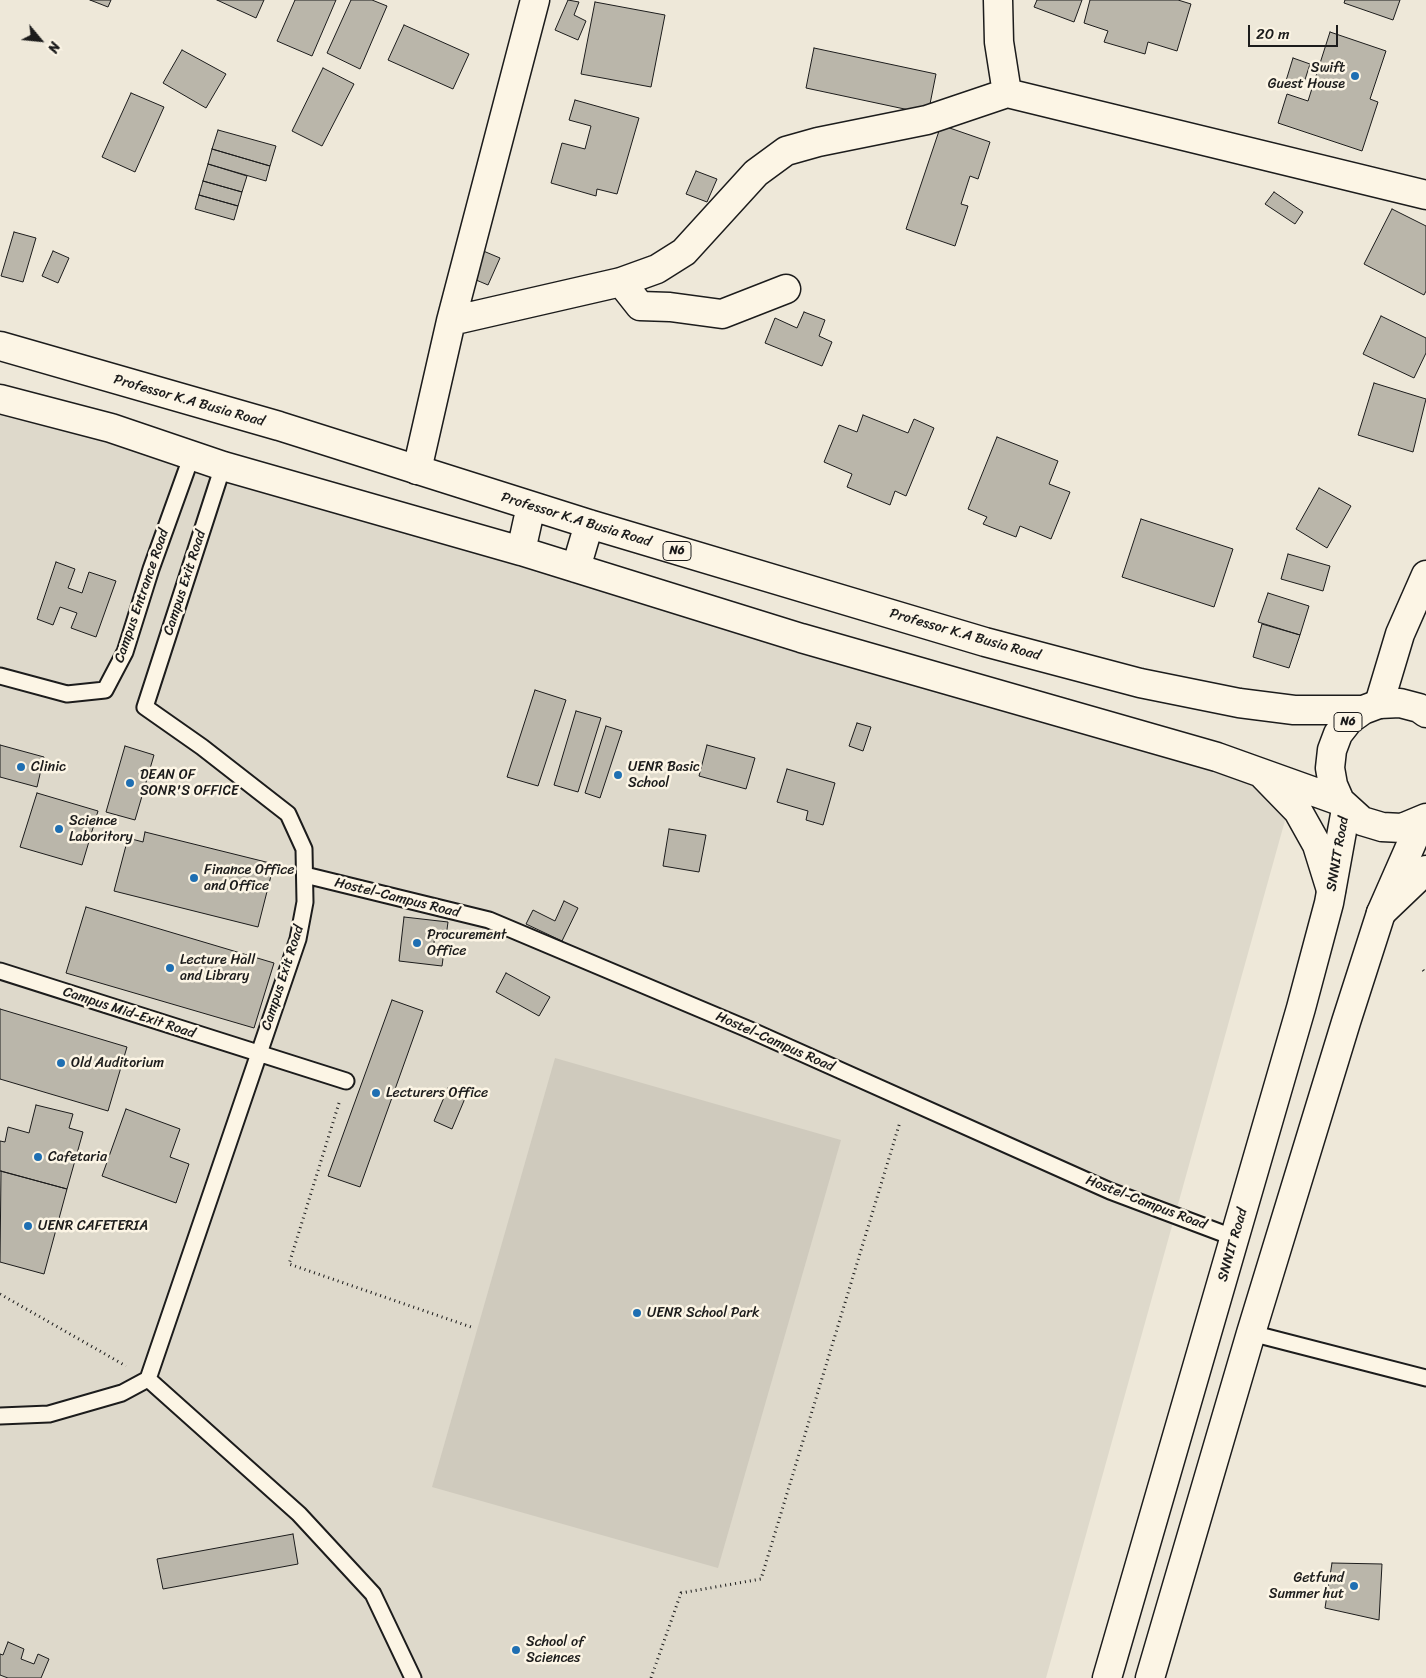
<!DOCTYPE html>
<style>
body{margin:0}
#map{position:relative;width:1426px;height:1678px;overflow:hidden;background:#eee8d9;font-family:Sriracha,sans-serif}
canvas{display:block}
.north{position:absolute;left:15px;top:15px;width:50px;height:50px;-webkit-text-stroke:4px #fcf5e5;paint-order:stroke;rotate:118deg;font-size:14px;font-weight:700;line-height:20px;text-align:center;color:#1c1c1c}
.north::after{content:'';display:block;margin:auto;width:18px;height:22px;background:#1c1c1c;clip-path:polygon(50% 0,100% 100%,50% 72%,0 100%)}
.scale{position:absolute;left:1248px;top:25px;width:90px;height:22px;box-sizing:border-box;border:2px solid #1c1c1c;border-top:0;padding-left:6px;font-size:15px;line-height:18px;white-space:nowrap;color:#1c1c1c;-webkit-text-stroke:4px #fcf5e5;paint-order:stroke}
</style>
<div id="map">
<canvas width="1426" height="1678"></canvas>
<div class="north">N</div>
<div class="scale">20 m</div>
</div>
<script>
const g = document.querySelector('canvas').getContext('2d');
g.lineJoin = 'round';
function fillPath(path, color) { g.fillStyle = color; g.fill(path, 'evenodd'); }
const poly = rows => new Path2D(rows.map(r => 'M' + r).join(''));
function strokePath(path, color, width, dash) { g.strokeStyle = color; g.lineWidth = width; g.lineCap = dash ? 'butt' : 'round'; g.setLineDash(dash || []); g.stroke(path); }
function write(font, color, halo, rows, align = 'center') {
  g.font = font + ' Sriracha,sans-serif'; g.lineWidth = 5; g.setLineDash([]); g.textBaseline = 'middle'; g.strokeStyle = halo; g.fillStyle = color; for (const [text, x, y, turn = 0] of rows) {
    g.save(); g.translate(x, y); g.rotate((+turn || 0) * Math.PI / 180); g.textAlign = isNaN(turn) ? turn : align; if (halo) g.strokeText(text, 0, 0); g.fillText(text, 0, 0); g.restore();
  }
}
fillPath(poly([
 [0,410,1296,781,1046,1678,0,1678]
]), '#ded9cb');
fillPath(poly([
 [555,1058,841,1140,718,1568,432,1487]
]), '#cfcabd');
const building = poly([
 [90,0,111,0,108,7,90,0],
 [217,0,264,0,256,18,217,0],
 [295,0,336,0,312,56,277,41,295,0],
 [351,0,372,0,387,6,360,69,327,53,351,0],
 [568,0,579,2,574,15,586,21,578,40,555,30,568,0],
 [1037,0,1082,0,1074,22,1034,7,1037,0],
 [1090,0,1178,0,1191,4,1177,51,1148,42,1145,54,1104,42,1108,31,1084,23,1090,0],
 [1345,0,1400,0,1393,20,1344,3,1345,0],
 [595,2,665,15,651,87,581,74,595,2],
 [404,25,469,54,453,89,388,60,404,25],
 [1330,32,1386,51,1370,99,1378,102,1362,151,1278,123,1287,94,1308,101,1330,32],
 [814,48,936,74,928,114,806,88,814,48],
 [182,50,226,74,206,108,163,83,182,50],
 [1293,58,1310,64,1302,89,1285,84,1293,58],
 [323,68,354,84,322,146,292,131,323,68],
 [131,93,164,107,135,172,102,157,131,93],
 [575,100,639,118,617,194,597,189,596,196,551,183,562,143,585,149,591,126,569,120,575,100],
 [941,125,990,142,978,179,970,176,961,204,968,206,955,246,906,229,941,125],
 [218,130,276,146,270,166,212,149,218,130],
 [212,149,270,166,266,181,208,164,212,149],
 [208,164,247,176,242,192,203,181,208,164],
 [696,171,717,179,707,202,686,194,696,171],
 [203,181,242,192,238,206,199,195,203,181],
 [1274,192,1303,212,1295,224,1265,204,1274,192],
 [199,195,238,206,234,220,195,209,199,195],
 [1392,209,1426,226,1426,291,1424,295,1364,264,1392,209],
 [14,232,36,238,23,282,1,276,14,232],
 [481,250,500,258,488,285,469,277,481,250],
 [53,251,69,258,58,283,42,276,53,251],
 [804,312,825,320,819,336,832,342,822,366,765,343,775,318,797,328,804,312],
 [1381,316,1426,338,1426,353,1414,378,1363,354,1381,316],
 [1374,383,1426,399,1413,452,1358,435,1374,383],
 [863,415,908,433,914,419,934,428,906,496,895,491,890,505,847,487,852,474,824,462,839,425,857,432,863,415],
 [997,437,1058,461,1049,484,1070,492,1051,539,1020,526,1016,537,983,524,987,517,968,509,997,437],
 [1319,488,1351,506,1327,548,1296,529,1319,488],
 [1141,519,1233,549,1214,607,1122,577,1141,519],
 [1288,554,1330,566,1323,591,1281,579,1288,554],
 [56,562,75,569,68,588,82,593,89,572,116,581,96,637,71,628,77,613,60,607,53,625,37,619,56,562],
 [1268,593,1309,606,1300,635,1258,622,1268,593],
 [1262,624,1300,635,1289,668,1253,657,1262,624],
 [535,690,566,700,538,786,507,777,535,690],
 [576,711,601,718,578,792,554,785,576,711],
 [857,723,871,727,863,751,849,746,857,723],
 [606,726,622,731,600,798,585,793,606,726],
 [0,745,44,757,37,787,0,777,0,745],
 [707,745,755,758,746,789,699,776,707,745],
 [125,746,154,755,135,820,106,812,125,746],
 [787,769,835,783,823,825,806,820,808,811,777,802,787,769],
 [37,793,98,811,82,865,20,847,37,793],
 [669,829,706,835,699,872,663,866,669,829],
 [145,832,274,864,258,927,114,891,128,838,143,842,145,832],
 [564,901,578,908,562,941,526,924,533,910,555,921,564,901],
 [86,907,274,963,254,1028,66,973,86,907],
 [404,917,448,922,446,937,435,935,433,950,444,951,442,966,399,961,404,917],
 [506,973,550,997,539,1016,496,992,506,973],
 [392,1000,423,1011,360,1187,328,1176,392,1000],
 [0,1009,127,1047,108,1111,0,1079,0,1009],
 [448,1088,466,1096,452,1129,434,1121,448,1088],
 [36,1105,73,1114,69,1128,83,1132,67,1189,0,1171,0,1141,5,1142,8,1127,29,1133,36,1105],
 [126,1109,180,1129,170,1157,189,1164,176,1203,102,1176,126,1109],
 [1,1171,67,1189,44,1274,0,1262,1,1171],
 [293,1534,298,1564,163,1589,157,1559,293,1534],
 [1332,1563,1382,1564,1379,1620,1325,1608,1332,1563],
 [8,1642,24,1649,21,1659,34,1664,38,1654,49,1659,41,1678,8,1678,0,1675,0,1654,3,1655,8,1642]
]);
fillPath(building, '#bab6aa');
strokePath(building, '#1c1c1c', 1);
const service = poly([
 [0,676,67,694,105,690,125,652,151,569,192,455],
 [305,875,489,920,750,1030,1110,1191,1235,1238],
 [0,971,346,1081],
 [1251,1333,1426,1378],
 [148,1379,298,939,305,902,304,849,288,814,202,747,145,707,223,466],
 [148,1379,299,1514,373,1594,413,1678],
 [0,1416,49,1414,122,1393,148,1379]
]);
const minor = poly([
 [998,0,999,42,1007,93,1426,195],
 [621,282,640,306,670,307,722,314,786,289],
 [451,321,621,282,657,269,684,252,756,173,786,151,818,142,927,120,1007,93],
 [417,470,451,321,535,0]
]);
const tertiary = poly([
 [1379,704,1400,634,1426,575],
 [1107,1678,1301,1008,1329,903,1346,809],
 [1150,1678,1251,1333,1346,1022,1381,913,1421,822]
]);
const primary = poly([
 [0,346,279,426,589,524,985,642,1140,683,1239,703,1294,710,1363,710],
 [0,399,111,428,223,466,521,551,801,638,1217,757,1340,801],
 [521,551,531,506],
 [576,568,589,524],
 [1426,713,1419,708,1400,703,1379,704,1363,710,1349,720,1338,734,1332,750,1330,768,1333,785,1340,801,1362,821,1382,827,1402,828,1426,818],
 [1264,776,1298,811,1317,845,1331,890],
 [1381,913,1426,870]
]);
strokePath(service, '#1c1c1c', 19);
strokePath(minor, '#1c1c1c', 31);
strokePath(tertiary, '#1c1c1c', 31);
strokePath(primary, '#1c1c1c', 31);
strokePath(poly([
 [1423,970,1426,974],
 [339,1103,289,1264,471,1327],
 [0,1294,126,1366],
 [651,1678,681,1593,761,1579,900,1122]
]), '#1c1c1c', 3, [1, 4]);
strokePath(service, '#fcf5e5', 15);
strokePath(minor, '#fcf5e5', 28);
strokePath(tertiary, '#fcf5e5', 28);
strokePath(primary, '#fcf5e5', 28);
for (const [x, y, r, color] of [
 [1355,76,5,"#1f6fb2"],
 [21,767,5,"#1f6fb2"],
 [618,775,5,"#1f6fb2"],
 [130,783,5,"#1f6fb2"],
 [59,829,5,"#1f6fb2"],
 [194,878,5,"#1f6fb2"],
 [417,943,5,"#1f6fb2"],
 [170,968,5,"#1f6fb2"],
 [61,1063,5,"#1f6fb2"],
 [376,1093,5,"#1f6fb2"],
 [38,1157,5,"#1f6fb2"],
 [28,1226,5,"#1f6fb2"],
 [637,1313,5,"#1f6fb2"],
 [1354,1586,5,"#1f6fb2"],
 [516,1650,5,"#1f6fb2"]
]) { const dot = new Path2D(); dot.arc(x, y, r, 0, 2 * Math.PI); g.fillStyle = color; g.fill(dot); strokePath(dot, '#fcf5e5', 2); }
for (const [x, y, w] of [
 [677,551,28],
 [1348,722,28]
]) { const box = new Path2D(); box.roundRect(x - w / 2, y - 9.5, w, 19, 4); g.fillStyle = '#fcf5e5'; g.fill(box); strokePath(box, '#1c1c1c', 1); }
write('bold 12px', '#1c1c1c', null, [
 ["N6",677,551],
 ["N6",1348,722]
]);
write('14px', '#1c1c1c', '#fcf5e5', [
 ["Swift",1345,68,"right"],
 ["Guest House",1345,84,"right"],
 ["Clinic",31,767],
 ["UENR Basic",628,767],
 ["School",628,783],
 ["DEAN OF",140,775],
 ["SONR'S OFFICE",140,791],
 ["Science",69,821],
 ["Laboritory",69,837],
 ["Finance Office",204,870],
 ["and Office",204,886],
 ["Procurement",427,935],
 ["Office",427,951],
 ["Lecture Hall",180,960],
 ["and Library",180,976],
 ["Old Auditorium",71,1063],
 ["Lecturers Office",386,1093],
 ["Cafetaria",48,1157],
 ["UENR CAFETERIA",38,1226],
 ["UENR School Park",647,1313],
 ["Getfund",1344,1578,"right"],
 ["Summer hut",1344,1594,"right"],
 ["School of",526,1642],
 ["Sciences",526,1658]
], 'left');
write('14px', '#1c1c1c', '#fcf5e5', [
 ["Professor K.A Busia Road",189,401,16],
 ["Professor K.A Busia Road",576,520,17],
 ["Campus Exit Road",185,583,-72],
 ["Campus Entrance Road",142,596,-71],
 ["Professor K.A Busia Road",965,635,16],
 ["SNNIT Road",1338,854,-80],
 ["Hostel-Campus Road",397,898,14],
 ["Campus Exit Road",283,978,-72],
 ["Campus Mid-Exit Road",129,1013,18],
 ["Hostel-Campus Road",775,1042,24],
 ["Hostel-Campus Road",1146,1203,21],
 ["SNNIT Road",1233,1245,-74]
]);
</script>
